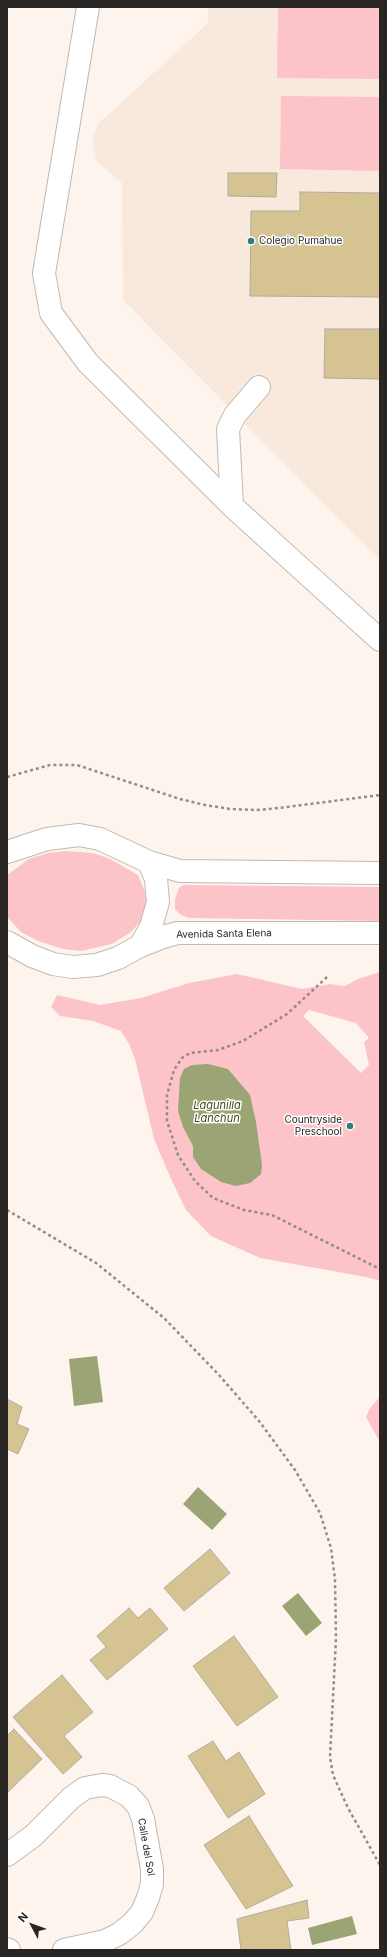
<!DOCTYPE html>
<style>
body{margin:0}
#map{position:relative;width:387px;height:1957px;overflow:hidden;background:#fdf5ed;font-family:Inter,sans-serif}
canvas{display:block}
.frame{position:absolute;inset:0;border:8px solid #282522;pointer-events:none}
.north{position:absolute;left:12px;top:1905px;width:40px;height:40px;-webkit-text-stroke:3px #fff;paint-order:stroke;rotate:311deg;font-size:11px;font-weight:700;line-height:16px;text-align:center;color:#282522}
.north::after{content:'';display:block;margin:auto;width:14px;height:18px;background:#282522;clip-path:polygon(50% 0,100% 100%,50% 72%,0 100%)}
</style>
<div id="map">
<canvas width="387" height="1957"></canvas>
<div class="frame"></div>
<div class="north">N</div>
</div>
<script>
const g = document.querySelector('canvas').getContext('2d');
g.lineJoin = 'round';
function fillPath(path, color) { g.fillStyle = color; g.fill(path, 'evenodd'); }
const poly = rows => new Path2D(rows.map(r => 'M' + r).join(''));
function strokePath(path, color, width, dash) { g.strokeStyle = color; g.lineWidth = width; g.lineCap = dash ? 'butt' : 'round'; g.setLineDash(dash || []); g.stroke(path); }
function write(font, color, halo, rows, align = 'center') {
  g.font = font + ' Inter,sans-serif'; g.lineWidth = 3; g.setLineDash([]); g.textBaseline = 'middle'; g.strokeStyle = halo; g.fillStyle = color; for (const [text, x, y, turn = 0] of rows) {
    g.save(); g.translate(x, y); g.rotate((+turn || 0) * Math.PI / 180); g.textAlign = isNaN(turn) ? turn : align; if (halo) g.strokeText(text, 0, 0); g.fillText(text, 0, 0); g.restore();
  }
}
fillPath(poly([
 [208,7,380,7,380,561,123,300,122,183,97,162,92,141,98,124,208,23]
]), '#f8e9dc');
fillPath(poly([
 [278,7,380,7,380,79,277,78],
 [281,96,380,97,380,171,280,169],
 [66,851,93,853,110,859,138,875,145,892,146,902,141,921,131,932,112,944,81,951,63,949,38,941,21,932,7,917,7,875,29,859,48,853],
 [183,885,380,887,380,921,189,918,181,915,175,909,175,899,179,888],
 [380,972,380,1281,366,1277,260,1258,211,1236,186,1210,171,1179,154,1139,135,1059,129,1044,121,1031,93,1021,60,1016,51,1007,57,995,100,1005,141,998,189,983,237,974,302,989,330,984,345,986,358,979],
 [309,1010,356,1023,369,1038,364,1042,369,1065,361,1073,303,1016],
 [380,1397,380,1442,366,1417,370,1408]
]), '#fcc3c8');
fillPath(poly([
 [208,1064,228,1069,250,1095,256,1122,262,1165,261,1174,250,1183,236,1186,221,1182,201,1169,193,1157,193,1146,183,1127,178,1111,180,1078,184,1069,192,1065],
 [97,1356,103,1402,74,1406,69,1359],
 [198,1487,227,1514,212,1530,183,1504],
 [298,1593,322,1623,306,1636,282,1606],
 [352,1916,357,1934,312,1945,308,1928]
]), '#9ba474');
const building = poly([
 [228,173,277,173,276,197,228,196,228,173],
 [300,192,380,193,380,297,250,296,251,211,300,211,300,192],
 [325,329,380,329,380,379,324,378,325,329],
 [7,1399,22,1407,17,1424,29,1429,18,1454,7,1449,7,1399],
 [210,1549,230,1573,184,1611,164,1588,210,1549],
 [129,1608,138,1618,150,1608,168,1629,107,1680,90,1660,106,1647,97,1636,129,1608],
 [234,1636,278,1697,237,1726,193,1666,234,1636],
 [62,1675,93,1712,64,1736,82,1757,63,1774,13,1717,62,1675],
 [14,1729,42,1759,7,1793,7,1736,14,1729],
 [213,1741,226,1761,239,1752,265,1794,228,1818,188,1756,213,1741],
 [249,1816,293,1886,246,1909,204,1845,249,1816],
 [307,1900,309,1918,287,1921,291,1950,241,1950,237,1919,307,1900]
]);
fillPath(building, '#d5c391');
strokePath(building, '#b0aca3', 1);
const minor = poly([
 [88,7,44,273,51,313,88,363,232,506],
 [259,387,235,415,228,429,232,506,380,640],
 [7,852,47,839,79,835,100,839,149,862,180,871,380,873],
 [7,942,32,956,53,964,73,967,97,965,118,958,140,946,166,936,178,933,380,933],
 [140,946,151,927,158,902,156,879,149,862],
 [7,1855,33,1836,71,1798,85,1788,102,1785,110,1786,129,1796,138,1806,143,1819,152,1869,152,1884,148,1898,142,1912,132,1924,119,1934,105,1941,64,1950],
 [7,1949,9,1950]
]);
strokePath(minor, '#c1b9b1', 24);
strokePath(poly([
 [7,777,50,765,77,765,180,799,205,805,230,809,256,810,279,808,380,795],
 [327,977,287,1014,243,1041,218,1050,190,1053,182,1058,174,1070,167,1095,167,1121,178,1155,195,1181,213,1198,244,1210,272,1215,380,1269],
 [7,1210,96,1263,164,1318,219,1375,259,1421,295,1470,320,1513,331,1548,335,1579,336,1638,330,1757,333,1775,348,1808,380,1865]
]), '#928c87', 2.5, [3, 3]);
strokePath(minor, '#fff', 22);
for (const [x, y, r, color] of [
 [251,241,4,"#327c7b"],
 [350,1126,4,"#327c7b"]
]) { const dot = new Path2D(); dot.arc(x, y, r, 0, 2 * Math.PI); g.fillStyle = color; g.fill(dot); strokePath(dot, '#fff', 1.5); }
write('10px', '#282522', '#fff', [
 ["Colegio Pumahue",259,241],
 ["Countryside",342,1120,"right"],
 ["Preschool",342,1132,"right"]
], 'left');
write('10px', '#282522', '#fff', [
 ["Avenida Santa Elena",224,934,-1],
 ["Calle del Sol",146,1847,80]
]);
write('italic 11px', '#434b12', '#fff', [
 ["Lagunilla",217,1106],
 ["Lanchun",217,1119]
]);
</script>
